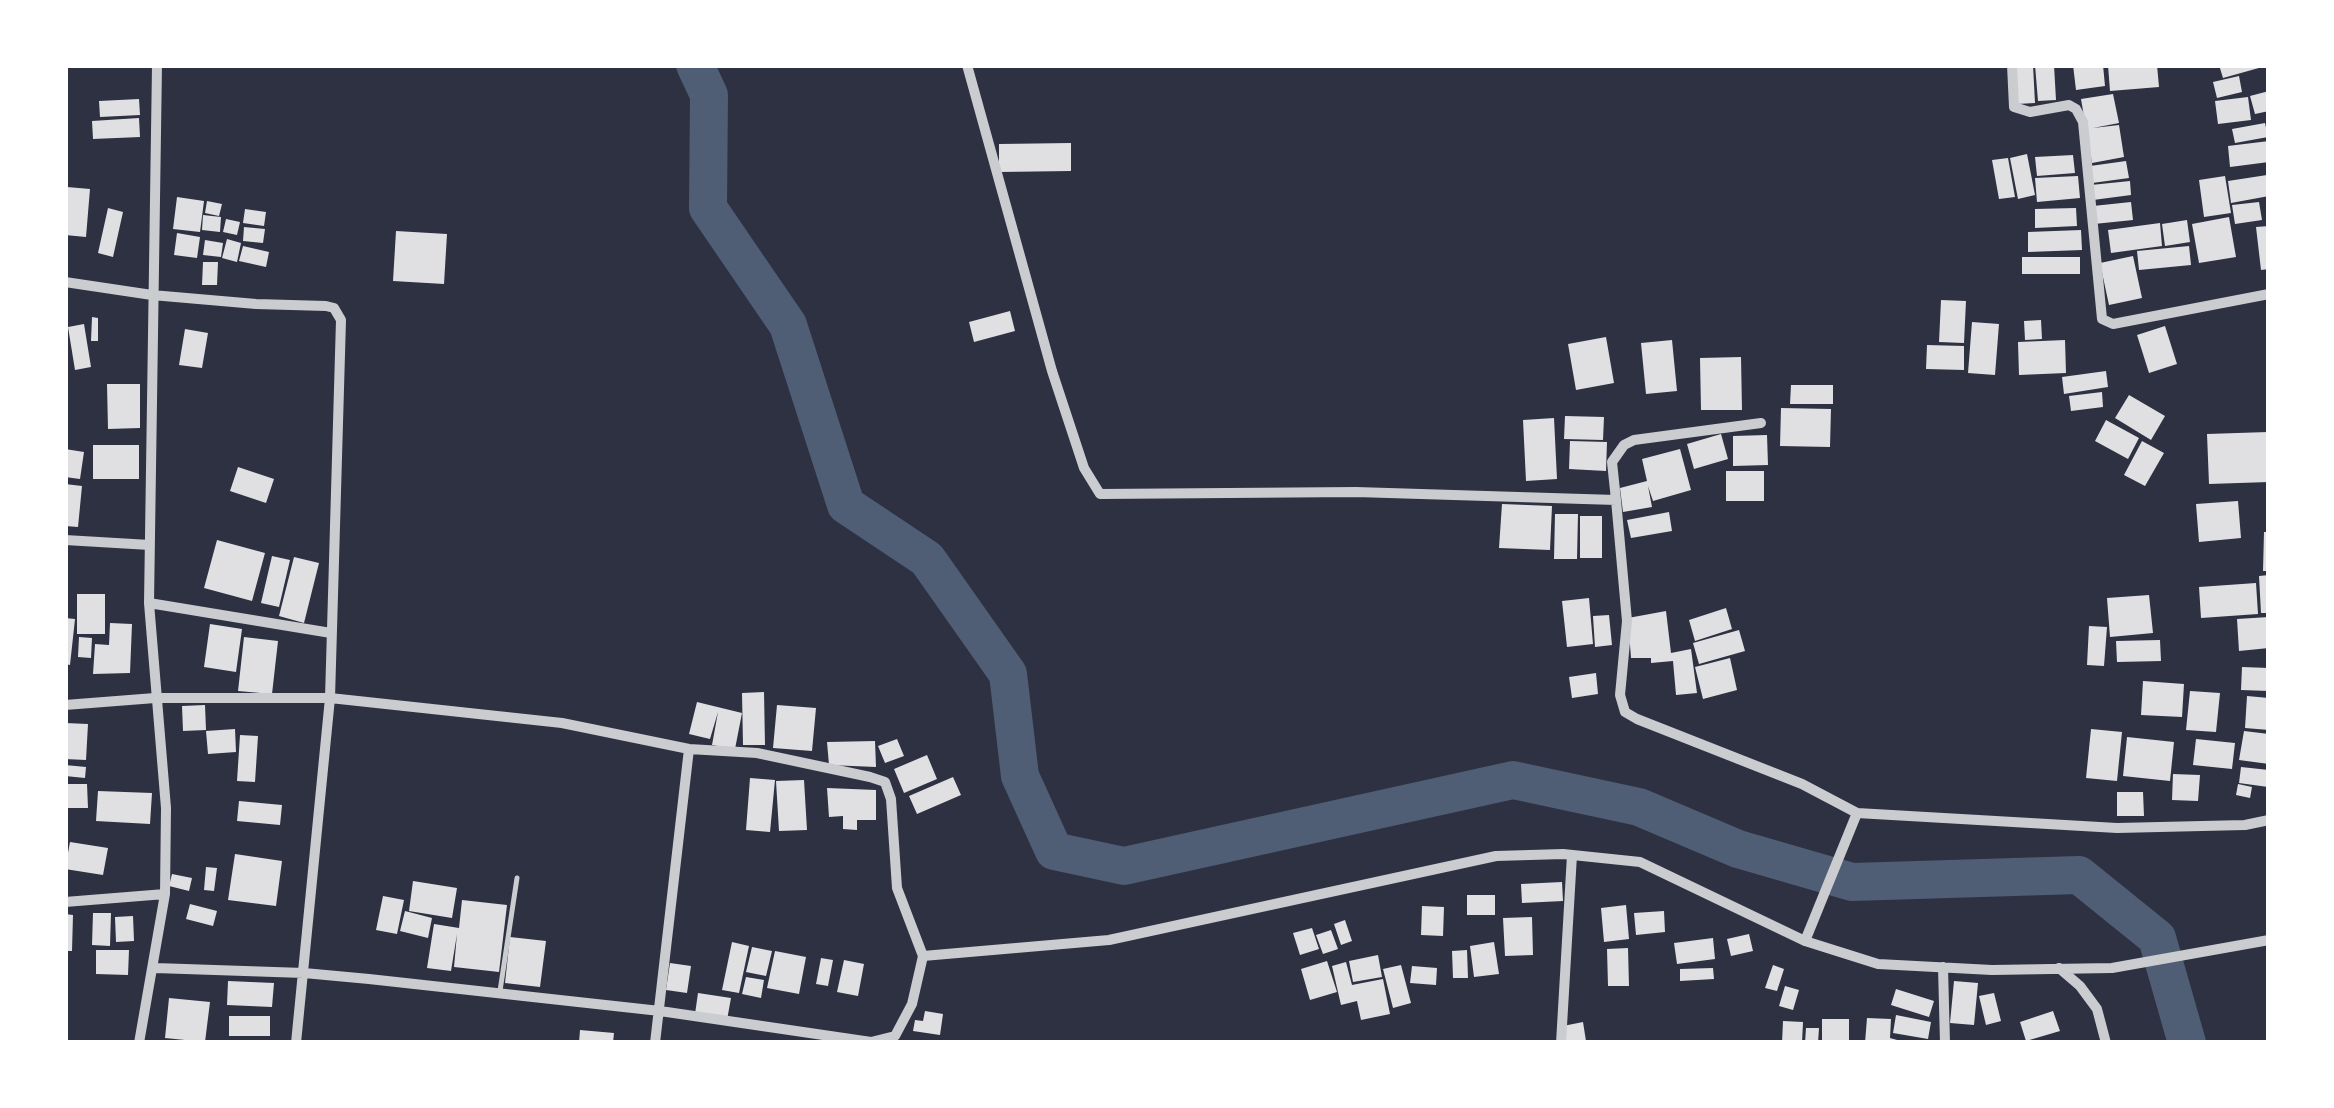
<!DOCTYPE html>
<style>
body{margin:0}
#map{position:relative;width:2334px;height:1108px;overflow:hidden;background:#2d3142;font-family:Roboto,sans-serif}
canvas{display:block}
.frame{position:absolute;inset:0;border:68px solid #fff;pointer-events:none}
</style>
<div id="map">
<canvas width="2334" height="1108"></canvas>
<div class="frame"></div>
</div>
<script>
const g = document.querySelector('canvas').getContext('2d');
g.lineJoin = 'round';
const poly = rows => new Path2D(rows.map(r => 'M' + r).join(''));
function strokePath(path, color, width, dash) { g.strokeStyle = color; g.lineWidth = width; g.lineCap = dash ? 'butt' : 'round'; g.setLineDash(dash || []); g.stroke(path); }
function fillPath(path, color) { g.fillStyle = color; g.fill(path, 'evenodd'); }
strokePath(poly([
 [695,65,709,95,708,208,788,325,846,505,927,559,1008,674,1020,776,1054,851,1124,866,1513,780,1639,807,1738,849,1852,882,2079,875,2157,938,2187,1043]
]), '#4f5d75', 38);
fillPath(poly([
 [2015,65,2033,65,2035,103,2017,104],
 [2035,65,2054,65,2056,100,2038,101],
 [2073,65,2103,65,2105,86,2076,90],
 [2108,65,2157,65,2159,87,2110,91],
 [2219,65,2265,65,2266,66,2223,78],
 [2239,76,2242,92,2217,98,2213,82],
 [2269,91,2269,111,2255,114,2250,96],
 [2113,94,2119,123,2093,128,2119,125,2124,157,2092,163,2081,99],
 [2248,97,2251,120,2218,124,2215,101],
 [139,99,140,115,100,117,99,101],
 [139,118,140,137,93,139,92,121],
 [2265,123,2268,137,2235,143,2232,129],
 [2269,141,2269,162,2230,167,2228,146],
 [1071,143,1071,171,999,172,999,144],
 [2027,154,2035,195,2018,199,2010,158],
 [2073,155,2075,173,2037,176,2035,157],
 [2008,158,2015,197,1999,199,1992,160],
 [2126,161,2129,178,2092,183,2090,166],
 [2267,175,2269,196,2231,203,2228,181],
 [2078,176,2080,198,2037,202,2035,178],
 [2225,176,2231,213,2204,217,2199,180],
 [2130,181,2131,195,2093,200,2091,185],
 [67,187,90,189,86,237,65,235],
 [177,197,204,201,200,232,173,229],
 [207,201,222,204,219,216,205,213],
 [2131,202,2133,220,2094,224,2093,206],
 [2259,202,2262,220,2235,224,2232,205],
 [108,208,123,212,113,257,98,253],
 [2076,208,2077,226,2035,228,2035,209],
 [245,209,266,212,264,226,243,223],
 [203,215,221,217,220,232,202,230],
 [2229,217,2236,257,2199,263,2192,224],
 [226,219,240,222,237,235,223,232],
 [2187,220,2190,242,2165,246,2162,224],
 [2160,223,2162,246,2111,253,2108,230],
 [2269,226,2269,269,2261,270,2256,227],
 [244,227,265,229,263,243,243,241],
 [2081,230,2082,250,2028,252,2028,232],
 [396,231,447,234,444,284,393,281],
 [177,233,200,237,197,258,174,255],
 [227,239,241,243,237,262,222,258],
 [205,240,223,243,221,257,203,255],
 [243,246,269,252,266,267,239,261],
 [2189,246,2191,265,2139,270,2137,251],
 [2133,256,2142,298,2109,305,2100,263],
 [2022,257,2080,257,2080,274,2022,274],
 [203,262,218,262,217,285,202,285],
 [1941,300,1966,301,1964,343,1939,342],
 [1010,311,1015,331,974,342,969,322],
 [92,317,98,318,98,341,91,341],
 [2041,320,2042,339,2025,340,2024,321],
 [1972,322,1999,324,1995,375,1968,373],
 [84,324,91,367,75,370,68,327],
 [2165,326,2177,364,2149,373,2137,335],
 [185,329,208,333,202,368,179,365],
 [1606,337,1614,383,1576,390,1568,344],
 [1672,340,1677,391,1646,394,1641,343],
 [2065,340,2066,373,2019,375,2018,342],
 [1927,345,1964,346,1964,370,1926,369],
 [1741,357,1742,410,1701,410,1700,358],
 [2106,371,2108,387,2064,394,2062,377],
 [107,384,140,384,140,428,108,429],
 [1791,385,1833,385,1833,404,1790,404],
 [2102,392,2103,407,2071,411,2069,396],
 [2129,395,2165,416,2151,440,2115,418],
 [1781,408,1831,409,1830,447,1780,446],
 [1565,416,1604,417,1603,440,1564,439],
 [1554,418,1557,479,1526,481,1523,420],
 [2106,420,2139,438,2128,459,2095,441],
 [2268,432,2269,482,2209,484,2207,434],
 [1721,434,1728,459,1694,469,1687,444],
 [1767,435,1768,465,1733,466,1733,436],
 [1570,441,1607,442,1606,471,1569,469],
 [2142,441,2164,453,2145,486,2124,475],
 [93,445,139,445,139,479,93,479],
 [65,449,84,452,80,479,65,477],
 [1680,449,1691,490,1653,501,1648,486,1652,507,1623,512,1620,488,1647,481,1642,459],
 [238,467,274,479,266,503,230,491],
 [1726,471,1764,471,1764,501,1726,501],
 [65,484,82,486,78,527,65,526],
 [2238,501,2241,538,2199,542,2196,504],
 [1502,504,1552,506,1550,550,1499,548],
 [1669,512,1672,531,1631,538,1627,520],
 [1555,514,1578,514,1577,559,1554,559],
 [1580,516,1602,516,1602,558,1580,558],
 [2264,532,2269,532,2269,571,2263,571],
 [217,540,265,553,252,601,204,588],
 [272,556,290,560,279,607,261,603],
 [294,557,319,563,304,623,279,616],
 [2269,575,2269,613,2261,613,2259,576],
 [2256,583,2258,614,2201,618,2199,587],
 [77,594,105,594,105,634,77,634],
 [2149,595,2153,633,2110,637,2107,598],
 [1589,598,1593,644,1567,647,1562,601],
 [1726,608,1732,629,1695,641,1689,620],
 [1666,611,1671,653,1691,649,1697,693,1676,695,1673,661,1651,663,1651,658,1631,658,1628,618],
 [1609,615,1612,645,1595,647,1593,616],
 [2269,617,2269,648,2239,651,2237,619],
 [65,618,75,619,70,665,65,664],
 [110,623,132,624,130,673,93,674,95,644,109,645],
 [210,624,242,629,236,672,204,667],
 [2089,626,2107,627,2104,666,2087,665],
 [1739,630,1745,651,1699,664,1693,643],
 [79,637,92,638,91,658,78,657],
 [244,637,278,641,272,694,238,691],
 [2160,640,2161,661,2117,662,2116,641],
 [1730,658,1737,690,1703,699,1695,667],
 [2242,667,2269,668,2269,691,2241,690],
 [1596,673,1598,694,1572,698,1569,677],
 [2143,681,2184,684,2182,717,2141,715],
 [2190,691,2220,693,2216,732,2186,730],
 [764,692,765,745,743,745,742,693],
 [2247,696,2269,698,2269,730,2245,728],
 [697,702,742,713,735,749,712,745,718,712,710,739,689,734],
 [205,705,206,730,183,731,182,706],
 [777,705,816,708,812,751,773,748],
 [65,723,88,724,86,760,65,759],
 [235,729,236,752,208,754,206,731],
 [2091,729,2122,732,2117,781,2086,778],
 [2244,731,2269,734,2269,764,2239,760],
 [240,735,258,736,255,782,237,781],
 [2127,737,2174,742,2170,781,2123,776],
 [897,739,904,756,885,763,878,746],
 [2196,739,2235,743,2232,769,2193,765],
 [875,741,876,767,829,765,827,742],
 [927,755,937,779,904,793,894,769],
 [65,765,86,767,85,778,65,776],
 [2241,767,2269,770,2268,787,2239,783],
 [2173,774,2200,775,2198,801,2172,800],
 [953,777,961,795,917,814,909,796],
 [750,778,775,780,770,832,746,830],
 [804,780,807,830,779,831,776,781],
 [65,784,87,784,88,808,65,808],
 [2238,784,2252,787,2250,798,2236,795],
 [827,788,876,790,876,820,857,820,857,830,843,829,843,816,829,817],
 [98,791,152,793,150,824,96,821],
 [2117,792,2143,792,2144,816,2117,816],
 [239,801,282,805,280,825,237,821],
 [70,842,108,848,103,875,65,869],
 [235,854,282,861,276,906,228,900],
 [206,867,217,868,214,891,204,890],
 [172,874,192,878,189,891,169,886],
 [413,881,457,888,452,918,409,911],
 [1562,882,1563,901,1522,903,1521,884],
 [1467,895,1495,895,1495,915,1467,915],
 [383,896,404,900,397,934,376,930],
 [462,900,507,905,499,972,454,967,457,934,451,971,427,968,434,924,459,928],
 [190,904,217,911,213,926,186,919],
 [1626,905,1629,939,1604,942,1601,908],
 [1422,906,1444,907,1443,936,1421,935],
 [405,911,432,918,428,938,400,931],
 [1664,911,1665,932,1636,935,1634,913],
 [93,913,111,913,110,946,92,945],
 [65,914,73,915,72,951,65,951],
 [133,916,134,941,116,942,115,917],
 [1532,917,1533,955,1505,956,1503,918],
 [1345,920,1352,941,1341,945,1334,924],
 [1312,928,1319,949,1300,955,1293,933],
 [1331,930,1338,949,1323,954,1316,935],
 [1749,934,1753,951,1731,956,1727,939],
 [510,937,546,941,540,987,505,983],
 [1713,938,1715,959,1677,964,1674,943],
 [732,942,749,946,739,993,722,990],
 [1494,942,1499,974,1474,977,1470,946],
 [752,947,772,951,766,976,746,972],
 [1628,948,1629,986,1608,986,1607,949],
 [96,950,129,950,128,975,96,974],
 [1467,950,1468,978,1453,978,1452,951],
 [775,951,806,957,799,994,767,988],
 [1378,955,1382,977,1353,982,1349,961],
 [821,958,833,960,828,986,816,984],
 [844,960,864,964,858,996,837,992],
 [1327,961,1337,992,1310,1000,1301,969],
 [1346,962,1352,985,1383,979,1390,1014,1361,1020,1357,1001,1341,1005,1332,966],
 [670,963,691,966,687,993,666,990],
 [1401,965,1411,1003,1393,1008,1383,969],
 [1773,965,1784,969,1777,991,1765,988],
 [1412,966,1437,968,1436,985,1410,983],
 [1713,968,1714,979,1680,981,1680,969],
 [746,977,764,980,761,998,742,994],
 [228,981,274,983,272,1007,227,1005],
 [1954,981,1978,983,1974,1025,1950,1023],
 [1785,986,1799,990,1793,1010,1779,1006],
 [1896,989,1934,1001,1929,1017,1891,1005],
 [698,993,731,998,727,1020,695,1014],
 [1994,993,2001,1021,1986,1025,1979,996],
 [169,998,210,1002,205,1042,165,1038],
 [925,1011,943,1014,940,1035,913,1031,915,1020,923,1021],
 [2053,1011,2060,1031,2026,1041,2020,1022],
 [1896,1015,1931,1022,1928,1039,1893,1033],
 [229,1016,270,1016,270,1036,229,1036],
 [1867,1018,1891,1019,1890,1038,1908,1043,1865,1043],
 [1822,1019,1849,1019,1849,1043,1822,1043],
 [1783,1021,1803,1022,1802,1043,1782,1043],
 [1583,1022,1586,1041,1566,1043,1563,1026],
 [1806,1028,1819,1028,1818,1043,1805,1043],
 [580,1030,614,1033,613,1043,579,1043]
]), '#e0e0e3');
strokePath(poly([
 [500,991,517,878]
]), '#caccd0', 5);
strokePath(poly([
 [967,65,1052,371,1084,468,1100,494,1356,492,1616,500,1612,462,1624,445,1634,440,1761,423],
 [2012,65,2014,107,2030,112,2069,105,2076,109,2083,122,2102,319,2113,324,2269,294],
 [65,282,152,295,256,304,326,306,334,308,341,320,330,698,296,1043],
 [1616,500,1627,621,1620,695,1625,712,1637,719,1802,784,1857,813,1805,941],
 [65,540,150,545],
 [149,603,331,633],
 [65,705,155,698,330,698,562,723,689,749,757,753,870,777,885,782,891,799,897,888,923,956,912,1004,895,1036,871,1042,660,1011,369,979,304,973,155,968],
 [1857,813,2117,828,2245,825,2269,820],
 [65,902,165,894],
 [923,956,1109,940,1496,856,1563,854,1640,862,1805,941,1878,964,1992,970,2112,968,2269,940],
 [1943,967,1945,1043],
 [2059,968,2080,986,2097,1009,2106,1043],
 [139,1043,165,894,166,808,149,603,157,65],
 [655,1043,689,749],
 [1561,1043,1572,855]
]), '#caccd0', 10);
</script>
